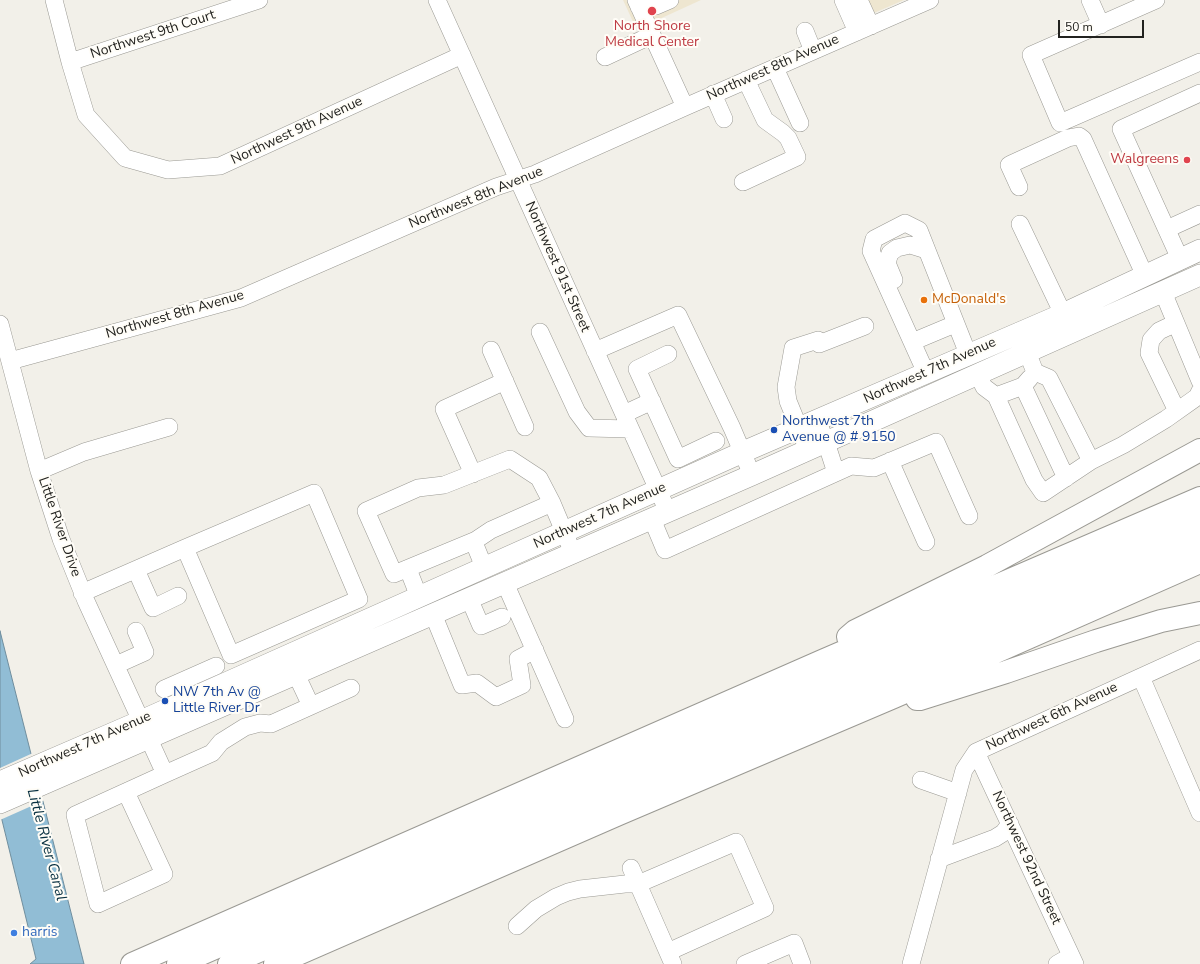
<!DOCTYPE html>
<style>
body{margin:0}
#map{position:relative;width:1200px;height:964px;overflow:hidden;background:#f2f0e9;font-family:"Nunito Sans",sans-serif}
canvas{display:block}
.scale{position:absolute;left:1058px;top:20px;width:86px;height:18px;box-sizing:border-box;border:2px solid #22221f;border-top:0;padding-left:5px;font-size:12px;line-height:14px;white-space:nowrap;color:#22221f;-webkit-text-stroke:3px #fffdf7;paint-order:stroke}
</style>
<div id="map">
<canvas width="1200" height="964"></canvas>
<div class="scale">50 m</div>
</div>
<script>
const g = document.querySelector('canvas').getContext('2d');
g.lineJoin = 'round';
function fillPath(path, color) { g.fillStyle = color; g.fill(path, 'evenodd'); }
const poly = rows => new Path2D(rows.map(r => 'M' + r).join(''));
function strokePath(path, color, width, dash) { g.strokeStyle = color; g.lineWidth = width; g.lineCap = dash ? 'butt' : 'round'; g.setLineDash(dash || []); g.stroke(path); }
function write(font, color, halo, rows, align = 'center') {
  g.font = font + ' "Nunito Sans",sans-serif'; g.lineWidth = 4; g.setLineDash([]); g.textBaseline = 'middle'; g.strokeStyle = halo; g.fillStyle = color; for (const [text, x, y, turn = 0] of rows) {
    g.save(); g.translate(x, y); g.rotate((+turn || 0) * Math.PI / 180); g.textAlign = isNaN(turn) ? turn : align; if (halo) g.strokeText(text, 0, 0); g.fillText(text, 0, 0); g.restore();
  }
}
fillPath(poly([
 [623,0,701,0,653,22,635,26],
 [834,0,904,0,846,25]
]), '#eee6d0');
const water = poly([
 [0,631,84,964,30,964,36,959,0,812,0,631]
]);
fillPath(water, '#91bdd5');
strokePath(water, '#708e9e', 1);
fillPath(poly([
 [33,753,45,800,0,820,0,768]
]), '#f2f0e9');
const minor = poly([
 [54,0,70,62,86,115,125,158,168,170,220,166,462,55],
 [437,0,668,512],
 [636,0,685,107],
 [843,0,857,32],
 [859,0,871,26],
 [1090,0,1101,25],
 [1156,0,1031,55,1060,123,1200,62],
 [639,7,656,6,670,0],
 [805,31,813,51],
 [605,57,652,35],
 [70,62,259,0],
 [775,68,800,123],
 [713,94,724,119],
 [743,182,797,157,788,138,783,133,765,120,746,80],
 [1019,187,1009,165,1011,164,1068,138,1079,136,1083,139,1145,276],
 [1020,224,1063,314],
 [1167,229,1200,214],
 [1180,259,1121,129,1200,93],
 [894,280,887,263,890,253,897,248,910,245,926,250],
 [1163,292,1200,381],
 [1176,323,1159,331,1151,340,1149,353,1177,411],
 [0,324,39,471,61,539,86,601,141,721],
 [540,332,577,412,589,428,630,429],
 [912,342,955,324],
 [491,350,525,427],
 [595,351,678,315,732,428,752,475],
 [1027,352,1035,372,1049,378,1091,461],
 [668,354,637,369,678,459,716,441],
 [10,361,241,298,496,187,535,174,685,107,930,0],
 [926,373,871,251,874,239,905,223,919,230,968,354],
 [978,375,984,387,996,396,1034,480,1043,493,1091,461,1123,445,1166,419,1197,397,1200,391],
 [1023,386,1066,478],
 [996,396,1023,386,1030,378],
 [624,414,652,401],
 [817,420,826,442,836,473],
 [808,450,788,401,786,387,793,348,818,340,819,344,865,326],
 [890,461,926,542],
 [39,471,84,452,169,427],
 [473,474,444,409,505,381],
 [652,519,665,550,851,466,874,468,936,442,969,516],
 [476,540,394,574,366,511,418,488,444,485,510,459,539,478,552,503,573,553],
 [484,567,475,545,476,540,491,530,552,503],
 [408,569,419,597],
 [136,570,153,608,178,596],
 [505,583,565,719],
 [82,593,185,548,314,493,359,599,231,655,185,548],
 [469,598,481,626,502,617],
 [433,614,462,685,477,683,496,697,522,685,518,659,535,650],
 [116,665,145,652,136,631],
 [296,674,311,706],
 [1141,677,1200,813],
 [164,689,216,666],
 [149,739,165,774],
 [976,752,1075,964],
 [921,780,958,793],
 [126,792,164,874,98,904,75,815,165,774,212,753,221,742,245,727,260,723,271,724,351,688],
 [939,859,995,838,1003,833,1010,824],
 [631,868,673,964],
 [517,926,536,909,556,897,568,892,580,889,625,884,638,884,736,842,765,908,668,952],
 [745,964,794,943,802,964],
 [911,964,964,770,976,752,1200,650],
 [1057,964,1071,956]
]);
const major = poly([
 [0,782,141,721,743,452,1063,314,1200,250],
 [0,803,752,475,1200,275]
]);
const highway = poly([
 [848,637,855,631,987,566,1200,450],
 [917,699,920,699,1006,672,1096,641,1161,621,1200,613],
 [132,964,822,661,1200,498],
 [178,964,1200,518],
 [229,964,1200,540],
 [275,964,619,814,894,697,1200,562]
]);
strokePath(minor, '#9a9993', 18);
strokePath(major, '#9a9993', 22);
strokePath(highway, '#9a9993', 24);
strokePath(minor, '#fff', 17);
strokePath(major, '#fff', 21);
strokePath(highway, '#fff', 22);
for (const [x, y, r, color] of [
 [652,11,5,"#e0444e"],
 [1187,160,4,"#e0444e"],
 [924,300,4,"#e8710a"],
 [774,430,4,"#1a4fb4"],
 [165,701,4,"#1a4fb4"],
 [14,933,4,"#3f7fe0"]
]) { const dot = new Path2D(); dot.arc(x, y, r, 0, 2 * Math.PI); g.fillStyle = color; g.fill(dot); strokePath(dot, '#fffdf7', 1.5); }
write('14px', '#be3a42', '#fffdf7', [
 ["North Shore",652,27],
 ["Medical Center",652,43],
 ["Walgreens",1179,160,"right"]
]);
write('14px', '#22221f', '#fffdf7', [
 ["Northwest 9th Court",153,35,-18],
 ["Northwest 8th Avenue",773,68,-24],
 ["Northwest 9th Avenue",297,131,-25],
 ["Northwest 8th Avenue",476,198,-22],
 ["Northwest 91st Street",557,267,66],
 ["Northwest 8th Avenue",175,315,-16],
 ["Northwest 7th Avenue",930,371,-24],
 ["Northwest 7th Avenue",600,516,-24],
 ["Little River Drive",59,527,71],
 ["Northwest 6th Avenue",1052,717,-25],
 ["Northwest 7th Avenue",85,745,-24],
 ["Northwest 92nd Street",1026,858,65]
]);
write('14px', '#c56008', '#fffdf7', [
 ["McDonald's",932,300]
], 'left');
write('14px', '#164399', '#fffdf7', [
 ["Northwest 7th",782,422],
 ["Avenue @ # 9150",782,438],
 ["NW 7th Av @",173,693],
 ["Little River Dr",173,709]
], 'left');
write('14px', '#366cbe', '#fffdf7', [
 ["harris",22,933]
], 'left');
write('italic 15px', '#083041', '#fffdf7', [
 ["Little River Canal",46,845,75]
]);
</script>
